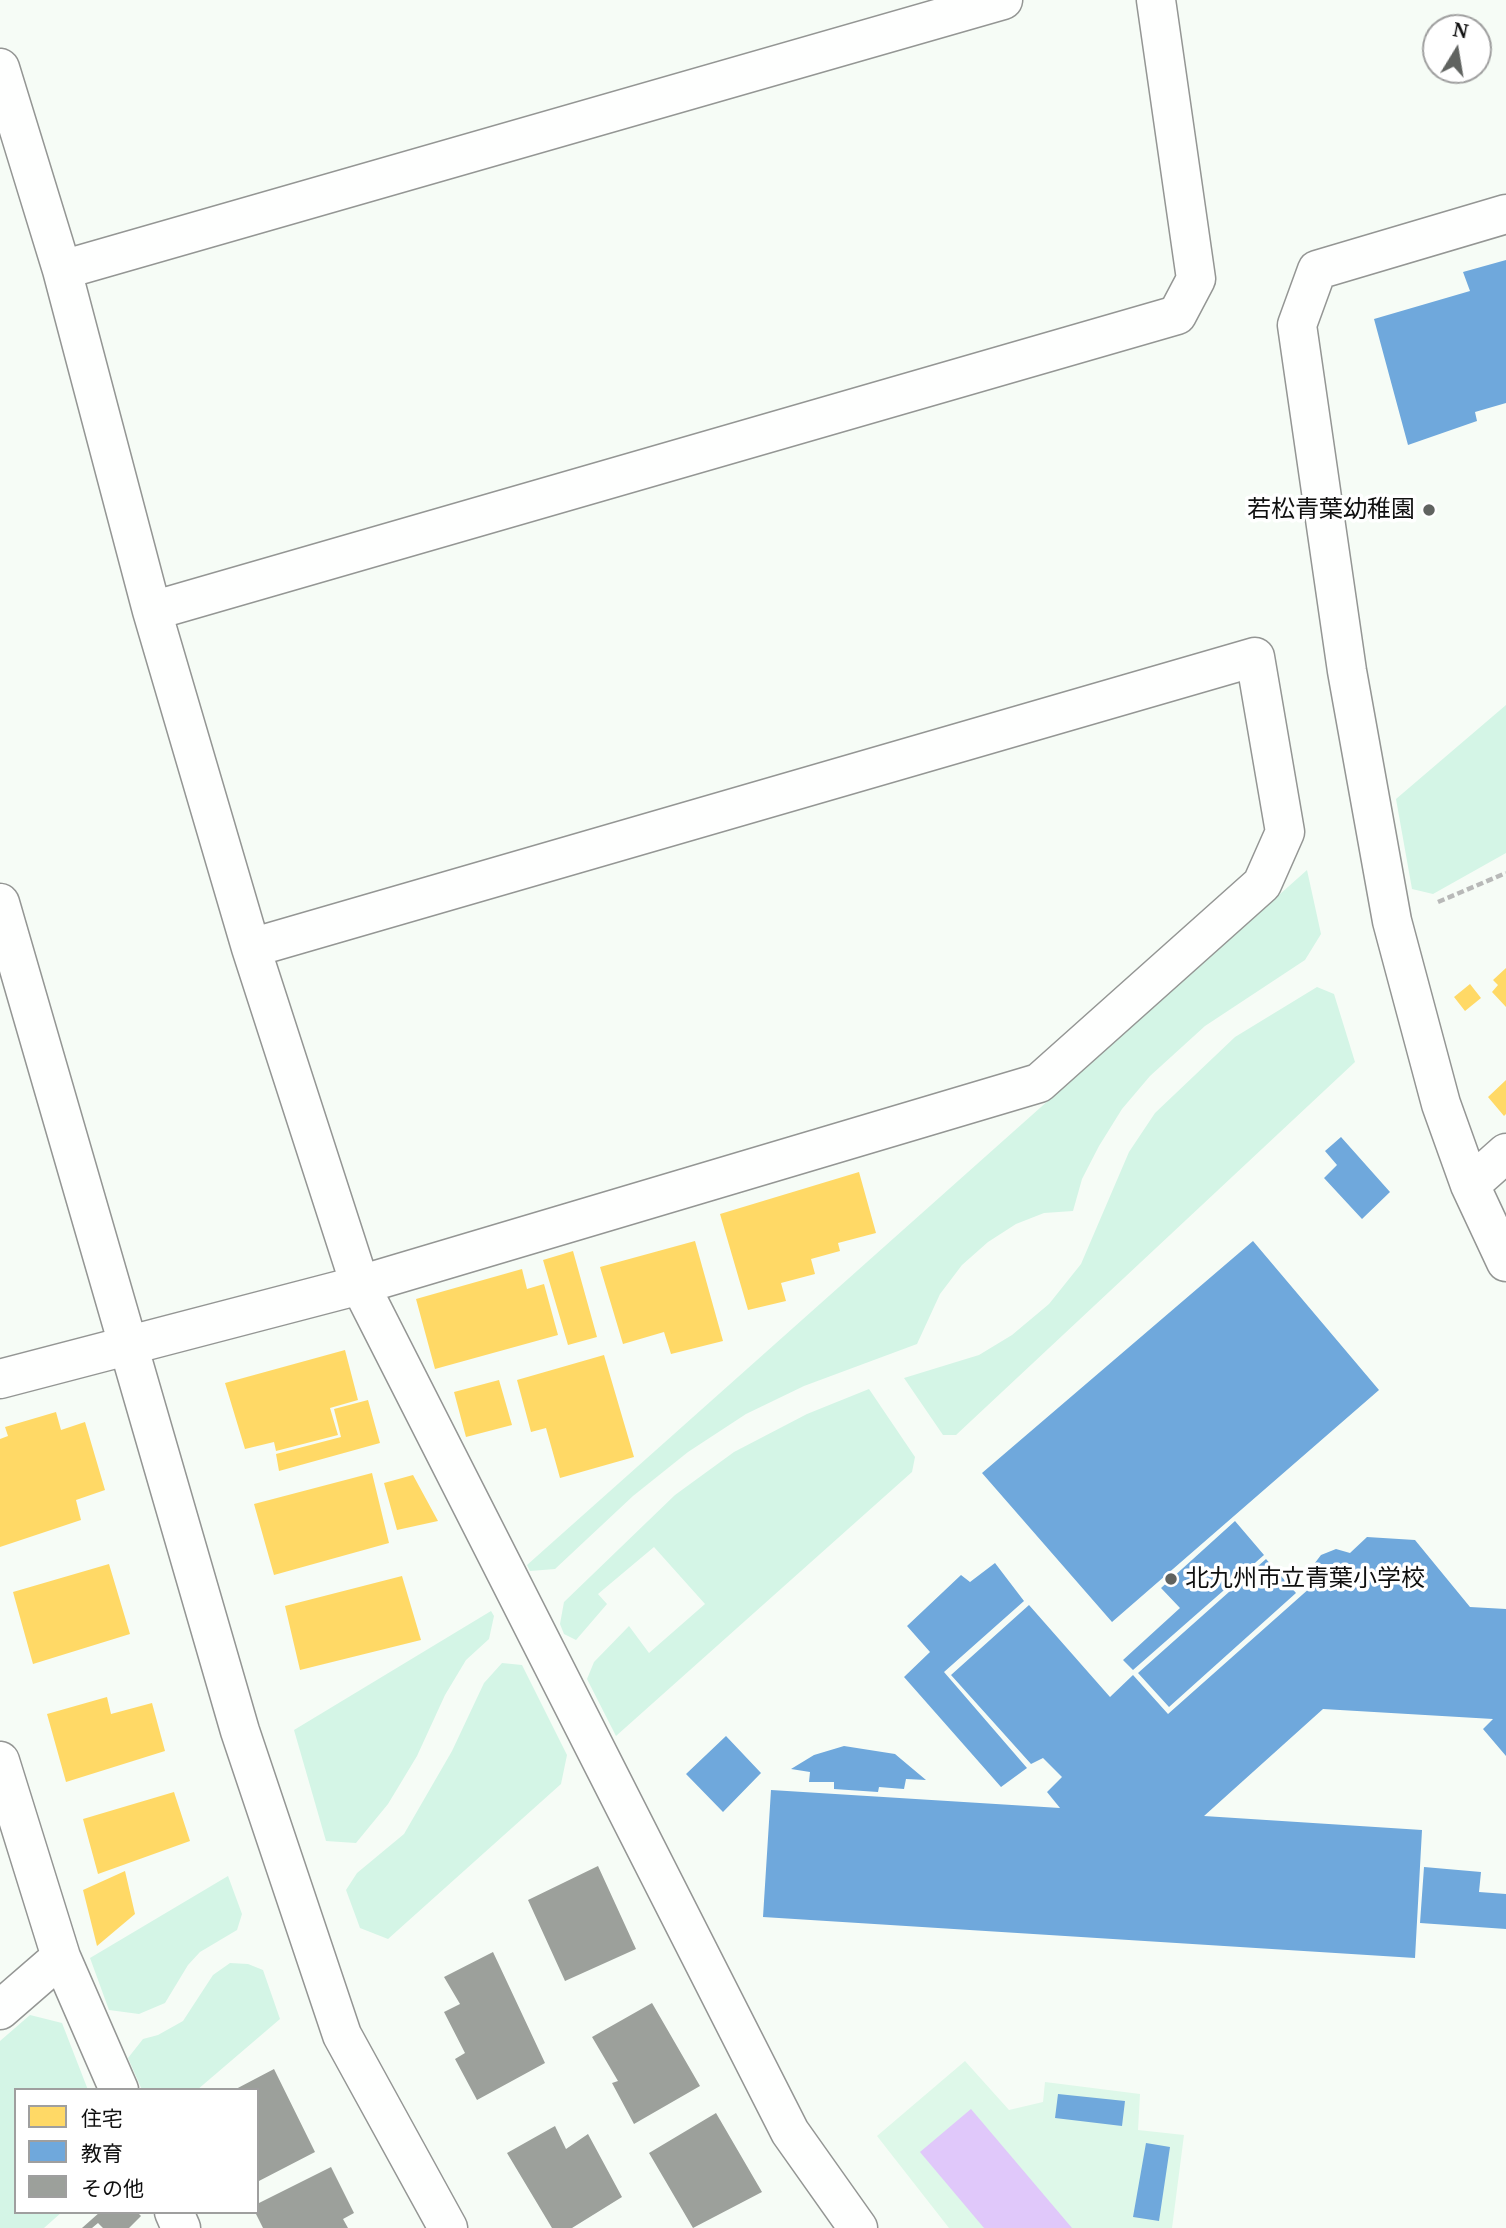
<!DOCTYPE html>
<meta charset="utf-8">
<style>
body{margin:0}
#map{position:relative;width:1506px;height:2228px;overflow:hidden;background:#f6fcf6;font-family:"Noto Serif","Noto Sans JP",serif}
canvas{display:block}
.legend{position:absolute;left:14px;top:2088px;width:245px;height:126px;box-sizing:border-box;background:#fff;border:2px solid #9f9f9f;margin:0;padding:9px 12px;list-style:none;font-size:21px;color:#101010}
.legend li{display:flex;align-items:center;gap:14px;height:35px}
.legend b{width:35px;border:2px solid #9f9f9f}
.north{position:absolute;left:1422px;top:14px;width:70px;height:70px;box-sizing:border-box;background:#fff;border:2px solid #9f9f9f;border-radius:50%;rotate:11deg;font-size:19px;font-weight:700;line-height:28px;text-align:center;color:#101010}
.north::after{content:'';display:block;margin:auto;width:24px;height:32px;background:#606360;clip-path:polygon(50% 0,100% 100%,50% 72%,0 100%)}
</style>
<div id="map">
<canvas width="1506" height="2228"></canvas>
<ul class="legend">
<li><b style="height:19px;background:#ffd966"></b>住宅</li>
<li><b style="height:19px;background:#6fa8dc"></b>教育</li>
<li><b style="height:19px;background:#9ca09b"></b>その他</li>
</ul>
<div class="north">N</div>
</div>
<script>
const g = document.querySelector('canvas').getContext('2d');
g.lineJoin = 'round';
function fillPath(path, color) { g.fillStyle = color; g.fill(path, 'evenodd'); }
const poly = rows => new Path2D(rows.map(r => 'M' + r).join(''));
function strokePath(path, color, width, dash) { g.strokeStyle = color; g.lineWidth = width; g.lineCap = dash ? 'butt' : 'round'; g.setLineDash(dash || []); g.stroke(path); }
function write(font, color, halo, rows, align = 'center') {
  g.font = font + ' "Noto Serif","Noto Sans JP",serif'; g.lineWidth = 7; g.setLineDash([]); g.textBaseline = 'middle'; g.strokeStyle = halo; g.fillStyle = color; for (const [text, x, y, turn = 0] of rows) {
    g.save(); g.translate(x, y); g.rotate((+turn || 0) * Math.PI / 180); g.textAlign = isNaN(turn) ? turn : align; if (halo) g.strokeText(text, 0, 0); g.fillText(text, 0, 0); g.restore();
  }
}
fillPath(poly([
 [1506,705,1506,853,1433,894,1412,889,1396,799],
 [1307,870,1321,934,1305,960,1205,1026,1150,1076,1122,1109,1099,1146,1082,1179,1073,1211,1044,1213,1016,1224,988,1242,962,1265,940,1294,917,1344,804,1386,746,1414,688,1452,633,1496,555,1569,530,1571,527,1565],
 [1317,987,1334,994,1355,1062,956,1435,943,1435,904,1378,979,1355,1012,1335,1049,1304,1081,1264,1129,1152,1155,1113,1235,1037],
 [869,1389,915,1457,912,1472,616,1736,587,1679,594,1662,629,1626,649,1653,705,1604,654,1547,598,1594,607,1604,576,1640,564,1634,560,1624,564,1602,675,1495,734,1452,807,1414],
 [491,1611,494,1616,489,1639,466,1660,445,1695,417,1756,388,1804,356,1843,326,1841,294,1730],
 [502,1663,522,1665,567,1755,561,1784,388,1939,360,1928,346,1890,357,1873,404,1834,452,1751,484,1683],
 [228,1876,242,1914,237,1930,200,1952,188,1965,165,2003,139,2014,109,2010,90,1958],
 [230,1963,248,1964,263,1970,280,2019,197,2090,142,2090,128,2058,143,2039,158,2035,183,2021,213,1975],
 [30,2015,62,2023,88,2090,16,2090,16,2212,62,2212,44,2228,0,2228,0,2041]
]), '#d4f5e6');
fillPath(poly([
 [965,2061,1009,2110,1043,2102,1045,2082,1140,2094,1138,2130,1184,2135,1172,2228,949,2228,877,2136]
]), '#def8e9');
fillPath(poly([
 [971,2109,1072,2228,984,2228,920,2152]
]), '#e0c8fa');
fillPath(poly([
 [1506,968,1506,1007,1492,992,1498,985,1493,980],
 [1470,984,1481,998,1465,1011,1454,997],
 [1506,1080,1506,1114,1504,1116,1488,1097],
 [859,1172,876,1233,838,1243,840,1251,811,1259,815,1274,781,1283,786,1301,748,1310,720,1214],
 [695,1241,723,1341,671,1354,664,1332,623,1344,600,1267],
 [573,1251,597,1337,568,1345,543,1260],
 [522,1269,527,1289,544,1284,558,1335,435,1369,416,1299],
 [345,1350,358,1400,330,1408,338,1435,276,1451,274,1442,245,1449,225,1383],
 [604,1355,634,1457,560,1478,546,1428,531,1432,517,1380],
 [499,1380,512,1425,466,1437,454,1392],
 [368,1400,380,1443,279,1471,276,1454,341,1437,334,1409],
 [56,1412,61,1430,85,1422,105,1490,76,1500,81,1520,0,1547,0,1439,8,1436,5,1427],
 [372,1473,389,1543,274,1575,254,1504],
 [413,1475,438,1521,397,1530,384,1483],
 [109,1564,130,1634,33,1664,13,1592],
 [402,1576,421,1640,300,1670,285,1606],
 [107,1697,111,1714,152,1703,165,1751,66,1782,47,1714],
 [174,1792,190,1841,98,1874,83,1819],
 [125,1871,135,1914,97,1946,83,1890]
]), '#ffd966');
fillPath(poly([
 [1506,260,1506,403,1475,412,1477,421,1408,445,1374,319,1470,291,1463,272],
 [1341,1137,1390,1192,1362,1219,1324,1178,1337,1165,1325,1151],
 [1253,1241,1379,1390,1112,1622,982,1473],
 [1235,1521,1264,1555,1133,1670,1123,1660,1180,1608,1161,1588],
 [1367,1537,1415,1540,1470,1607,1506,1609,1506,1756,1483,1729,1493,1719,1323,1709,1204,1816,1422,1830,1415,1958,763,1917,771,1790,1060,1808,1047,1792,1062,1777,1043,1758,1031,1764,951,1675,1029,1605,1110,1697,1133,1675,1168,1714,1311,1587,1311,1568,1321,1555,1336,1549,1350,1553],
 [1266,1559,1296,1593,1169,1707,1138,1673],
 [995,1563,1024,1601,944,1672,1027,1768,1001,1787,904,1677,930,1652,907,1626,961,1575,970,1582],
 [726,1736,761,1773,723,1812,686,1774],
 [844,1746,895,1754,926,1780,906,1779,904,1789,879,1787,878,1792,834,1789,834,1782,809,1782,810,1772,791,1769,814,1755],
 [1424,1867,1481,1872,1479,1892,1506,1894,1506,1929,1420,1923],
 [1058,2094,1125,2101,1122,2126,1055,2118],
 [1146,2143,1170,2147,1159,2221,1133,2217]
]), '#6fa8dc');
fillPath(poly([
 [598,1866,636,1949,565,1981,528,1900],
 [493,1952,545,2063,477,2100,455,2059,465,2053,444,2012,460,2004,444,1977],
 [652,2003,700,2086,634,2124,612,2083,618,2081,592,2037],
 [274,2069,315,2152,257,2182,257,2090,234,2090],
 [716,2113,762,2192,693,2228,649,2153],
 [555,2126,566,2149,588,2134,622,2197,572,2228,552,2228,507,2153],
 [331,2167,354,2213,343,2219,348,2228,263,2228,255,2212,257,2212,257,2204],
 [100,2212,137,2212,141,2216,129,2228,103,2228,98,2223,92,2228,82,2228]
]), '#9ca09b');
const minor = poly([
 [0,68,62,270,152,611,251,948,360,1285,790,2132,858,2228],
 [1506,214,1317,270,1297,325,1347,671,1392,921,1441,1104,1470,1185,1506,1262],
 [62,270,1003,0],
 [152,611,1177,315,1196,279,1156,0],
 [0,903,240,1731,342,2035,448,2228],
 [1470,1185,1506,1153],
 [0,1379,360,1285,1039,1083,1262,884,1285,832,1255,657,251,948],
 [0,1761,61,1957,119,2090],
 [0,2010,61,1957],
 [174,2212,181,2228]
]);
strokePath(minor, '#949694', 41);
strokePath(poly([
 [1438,902,1506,873]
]), '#b8b9b8', 4.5, [7, 3.5]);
strokePath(minor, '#fefffe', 38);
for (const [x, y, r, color] of [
 [1429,510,7,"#606360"],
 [1171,1579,7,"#606360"]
]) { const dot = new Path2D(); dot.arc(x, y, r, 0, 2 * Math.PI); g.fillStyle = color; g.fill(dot); strokePath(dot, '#fff', 2.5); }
write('24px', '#101010', '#fff', [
 ["若松青葉幼稚園",1415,510],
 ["北九州市立青葉小学校",1185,1579,"left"]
], 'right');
</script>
